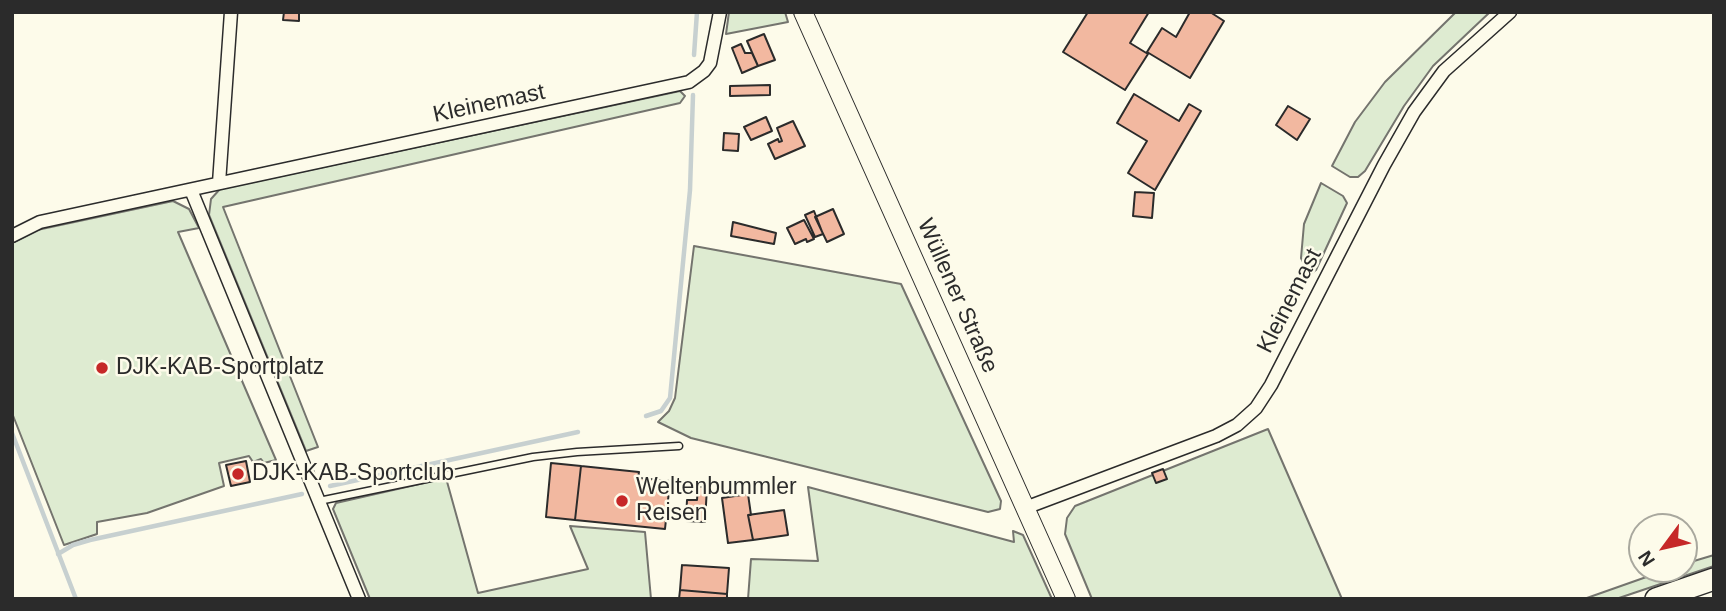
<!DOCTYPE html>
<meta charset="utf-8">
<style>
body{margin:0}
#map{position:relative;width:1726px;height:611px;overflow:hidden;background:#fdfbea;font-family:Helvetica,sans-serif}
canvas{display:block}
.frame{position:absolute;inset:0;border:14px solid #2b2b2b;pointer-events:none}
.north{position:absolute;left:1628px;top:513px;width:70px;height:70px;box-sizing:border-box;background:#fdfbea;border:2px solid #a9a89e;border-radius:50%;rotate:237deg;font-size:19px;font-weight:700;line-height:28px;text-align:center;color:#2b2b2b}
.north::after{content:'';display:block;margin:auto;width:24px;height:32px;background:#c62828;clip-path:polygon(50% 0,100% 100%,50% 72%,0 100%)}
</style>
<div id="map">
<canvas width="1726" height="611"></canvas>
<div class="frame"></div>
<div class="north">N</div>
</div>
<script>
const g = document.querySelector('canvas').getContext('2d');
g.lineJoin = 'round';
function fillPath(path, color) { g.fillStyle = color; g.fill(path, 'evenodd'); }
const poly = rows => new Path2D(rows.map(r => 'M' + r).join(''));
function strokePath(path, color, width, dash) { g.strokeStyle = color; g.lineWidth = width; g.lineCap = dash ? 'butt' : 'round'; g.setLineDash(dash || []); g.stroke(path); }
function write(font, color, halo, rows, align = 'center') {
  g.font = font + ' Helvetica,sans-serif'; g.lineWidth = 5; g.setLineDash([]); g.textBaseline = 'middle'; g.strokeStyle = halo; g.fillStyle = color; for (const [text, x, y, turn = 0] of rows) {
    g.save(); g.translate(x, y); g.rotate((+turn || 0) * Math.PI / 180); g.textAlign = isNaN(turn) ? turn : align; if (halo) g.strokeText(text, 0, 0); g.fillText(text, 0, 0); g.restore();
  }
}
const green = poly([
 [729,12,785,12,788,22,726,34,729,12],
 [1456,12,1490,12,1433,66,1404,106,1365,171,1358,177,1350,177,1332,166,1355,122,1385,82,1456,12],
 [680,91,685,96,680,103,223,207,318,447,306,451,209,215,211,199,220,189,680,91],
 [1321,183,1343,196,1347,203,1316,270,1309,275,1301,258,1304,224,1321,183],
 [173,201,189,209,199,228,178,232,276,460,264,463,261,459,253,462,249,456,219,463,224,486,147,513,97,522,97,534,64,545,12,413,12,243,37,230,173,201],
 [694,246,901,284,1001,501,1000,509,988,512,691,438,658,422,669,411,675,398,694,246],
 [1268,429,1342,599,1092,599,1065,534,1067,518,1075,506,1268,429],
 [446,478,478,593,588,569,570,526,645,532,651,599,370,599,333,509,336,503,446,478],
 [808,487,1014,542,1013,531,1023,535,1052,599,748,599,751,559,818,561,808,487],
 [1714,555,1714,566,1616,599,1584,599,1669,569,1684,569,1684,564,1714,555]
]);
fillPath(green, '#deebd1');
strokePath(green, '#74746e', 2);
strokePath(poly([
 [694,55,697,12],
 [646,416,661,411,670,398,690,190,693,95],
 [12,433,76,599],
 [330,486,578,432],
 [58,554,73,545,90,540,302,494]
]), '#c7d0d0', 4.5);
const building = poly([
 [284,12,299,12,299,21,283,20,284,12],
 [1088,12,1149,12,1130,43,1148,54,1125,90,1063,52,1088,12],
 [1190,12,1210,12,1224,21,1190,78,1147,52,1162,28,1176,37,1190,12],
 [764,34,775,60,758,66,747,41,764,34],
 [741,44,745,53,752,53,758,66,742,73,732,48,741,44],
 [770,85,770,95,730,96,730,86,770,85],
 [1134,94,1179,121,1189,104,1201,111,1155,190,1128,173,1147,141,1117,123,1134,94],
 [1288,106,1310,119,1297,140,1276,125,1288,106],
 [766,117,772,131,751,140,744,127,766,117],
 [793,121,805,146,775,159,768,144,778,139,779,142,782,141,777,128,793,121],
 [724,133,739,134,738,151,723,150,724,133],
 [1135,192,1154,193,1152,218,1133,216,1135,192],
 [833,209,844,234,827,242,815,217,833,209],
 [814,211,823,234,815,237,805,215,814,211],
 [804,220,814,239,807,242,806,239,795,244,787,228,804,220],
 [733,222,776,233,774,244,731,236,733,222],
 [246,461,250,482,231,486,226,465,246,461],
 [551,463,581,466,575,520,546,517,551,463],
 [581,466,639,472,638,478,670,481,665,529,575,520,581,466],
 [1163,469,1167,479,1156,483,1152,473,1163,469],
 [698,487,707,487,705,522,686,521,687,500,697,500,698,487],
 [748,494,751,515,748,515,753,540,728,543,722,498,748,494],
 [784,510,788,535,753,540,748,515,784,510],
 [682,565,729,568,727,594,680,590,682,565],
 [680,590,727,594,727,599,679,599,680,590]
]);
fillPath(building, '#f2b8a0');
strokePath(building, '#2b2b2b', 2);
const service = poly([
 [319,501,533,457,577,452,679,446]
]);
const minor = poly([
 [219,183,231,12],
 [191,190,359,599],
 [12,236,40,222,689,82,704,71,710,63,720,12],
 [1025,508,1216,436,1237,425,1256,408,1271,385,1384,165,1414,112,1444,71,1510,12]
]);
const secondary = poly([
 [803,12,1066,599]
]);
const primary = poly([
 [1656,599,1714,579]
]);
strokePath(service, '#2b2b2b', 9);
strokePath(minor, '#2b2b2b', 15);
strokePath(secondary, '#2b2b2b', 20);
strokePath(primary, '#2b2b2b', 24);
strokePath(service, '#fdfbea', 6);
strokePath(minor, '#fdfbea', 12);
strokePath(secondary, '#fdfbea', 18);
strokePath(primary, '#fdfbea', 21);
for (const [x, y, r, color] of [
 [102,368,7,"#c62828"],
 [238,474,7,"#c62828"],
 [622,501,7,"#c62828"]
]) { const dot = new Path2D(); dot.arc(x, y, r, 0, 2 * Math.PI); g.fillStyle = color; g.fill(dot); strokePath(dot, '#fdfbea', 2.5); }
write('23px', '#2b2b2b', '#fdfbea', [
 ["Kleinemast",489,104,-12],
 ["Wüllener Straße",957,296,66],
 ["Kleinemast",1290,301,-63]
]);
write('23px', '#2b2b2b', '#fdfbea', [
 ["DJK-KAB-Sportplatz",116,368],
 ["DJK-KAB-Sportclub",252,474],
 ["Weltenbummler",636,488],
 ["Reisen",636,514]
], 'left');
</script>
